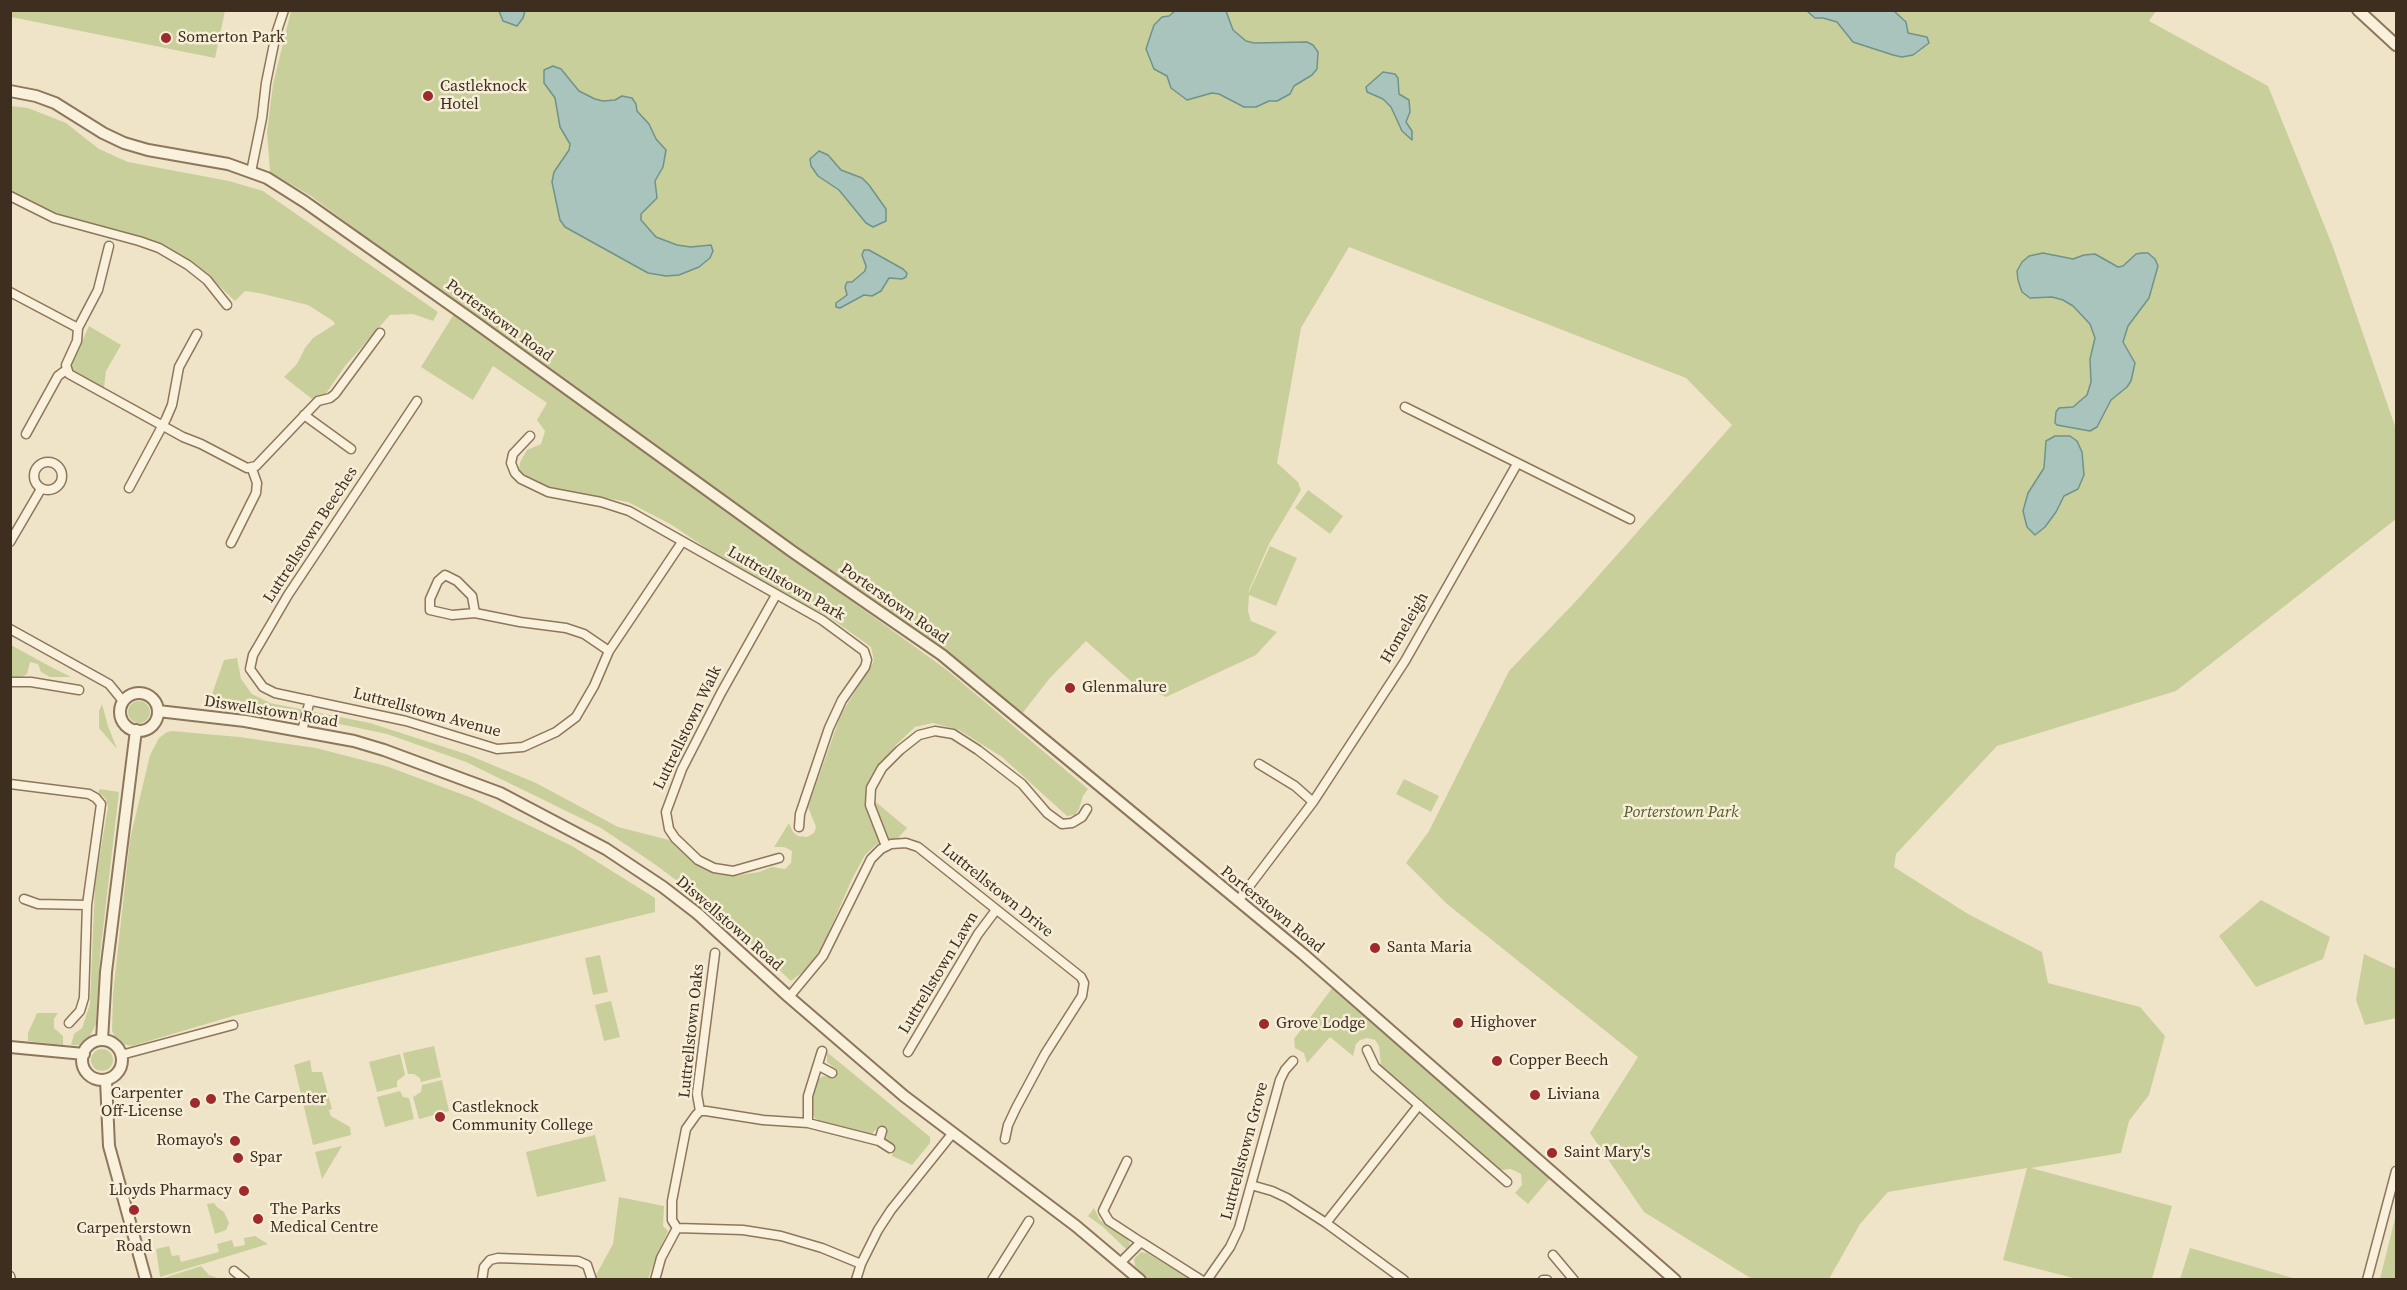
<!DOCTYPE html>
<style>
body{margin:0}
#map{position:relative;width:2407px;height:1290px;overflow:hidden;background:#f0e4c8;font-family:"Source Serif 4",serif}
canvas{display:block}
.frame{position:absolute;inset:0;border:12px solid #3d2e20;pointer-events:none}
</style>
<div id="map">
<canvas width="2407" height="1290"></canvas>
<div class="frame"></div>
</div>
<script>
const g = document.querySelector('canvas').getContext('2d');
g.lineJoin = 'round';
function fillPath(path, color) { g.fillStyle = color; g.fill(path, 'evenodd'); }
const poly = rows => new Path2D(rows.map(r => 'M' + r).join(''));
function strokePath(path, color, width, dash) { g.strokeStyle = color; g.lineWidth = width; g.lineCap = dash ? 'butt' : 'round'; g.setLineDash(dash || []); g.stroke(path); }
function write(font, color, halo, rows, align = 'center') {
  g.font = font + ' "Source Serif 4",serif'; g.lineWidth = 5; g.setLineDash([]); g.textBaseline = 'middle'; g.strokeStyle = halo; g.fillStyle = color; for (const [text, x, y, turn = 0] of rows) {
    g.save(); g.translate(x, y); g.rotate((+turn || 0) * Math.PI / 180); g.textAlign = isNaN(turn) ? turn : align; if (halo) g.strokeText(text, 0, 0); g.fillText(text, 0, 0); g.restore();
  }
}
fillPath(poly([
 [10,11,11,10,225,11,215,58,11,17],
 [291,11,2156,11,2149,21,2268,86,2333,247,2396,429,2396,519,2176,691,1997,746,1896,854,1894,867,1968,914,2042,952,2048,983,2140,1007,2165,1036,2149,1095,2129,1121,2121,1153,2031,1168,2172,1206,2152,1279,2077,1279,2003,1260,2027,1168,1888,1192,1860,1224,1829,1279,1752,1279,1644,1212,1590,1133,1638,1057,1447,904,1406,863,1429,831,1509,671,1577,600,1732,425,1686,378,1349,247,1301,328,1277,463,1298,482,1301,490,1269,544,1249,590,1249,592,1270,546,1297,558,1276,606,1249,595,1248,611,1251,621,1277,632,1256,655,1166,697,1133,683,1086,641,1049,679,1018,719,942,655,455,305,311,196,270,172,267,132,273,84],
 [11,106,28,108,66,123,99,149,128,162,229,181,263,191,438,312,433,321,413,314,390,315,345,366,325,395,312,399,284,377,297,364,305,348,313,338,335,324,333,321,308,305,259,293,245,291,235,301,208,275,159,244,123,231,55,215,18,195,11,190],
 [454,314,947,670,1088,789,1083,796,1079,809,1075,815,1067,816,1002,757,959,730,933,723,915,727,896,745,869,782,865,793,907,828,898,838,877,844,865,855,852,879,822,948,807,969,791,981,710,905,653,863,601,828,466,762,387,734,211,697,224,660,237,658,241,679,252,694,270,703,370,723,466,754,536,783,618,827,669,840,700,866,716,874,734,876,759,872,772,867,785,869,791,863,792,851,784,847,774,847,789,823,793,832,798,836,807,837,814,833,816,827,808,807,841,714,874,661,871,647,829,617,728,563,672,525,628,502,549,488,532,480,519,470,520,462,527,450,541,444,545,431,537,420,547,403,493,366,473,400,421,367],
 [89,326,121,345,106,371,104,388,73,372,70,368],
 [1308,490,1343,516,1330,534,1295,508],
 [11,645,51,667,71,677,50,677,41,672,38,664,30,662,27,674,22,677,11,678],
 '128 712a11 11 0 1 1 22 0a11 11 0 1 1-22 0Z',
 [102,704,108,726,117,749,99,728,99,711],
 [172,731,239,737,316,748,386,766,472,798,572,846,655,898,655,912,233,1016,132,1046,122,1044,115,1037,112,1031,113,994,130,839,150,755,159,738,167,732],
 [1404,779,1439,796,1431,812,1396,794],
 [100,789,119,792,100,955,96,1024,88,1040,79,1045,71,1045,74,1034,82,1028,90,1004,95,883,108,807,106,799,98,792],
 [2261,900,2330,937,2323,959,2256,987,2219,936],
 [2364,954,2396,969,2396,1018,2365,1025,2356,1000],
 [600,955,608,992,593,995,585,958],
 [1333,987,1550,1178,1528,1204,1515,1193,1522,1185,1521,1174,1511,1169,1501,1170,1381,1066,1379,1046,1375,1040,1367,1038,1360,1040,1356,1044,1353,1056,1330,1037,1307,1063,1304,1053,1295,1048,1294,1039],
 [611,1001,620,1037,604,1041,595,1005],
 [37,1013,58,1013,54,1019,54,1028,63,1036,63,1045,28,1041,28,1033],
 [434,1046,441,1077,421,1082,420,1078,414,1074,408,1074,403,1053],
 '91 1060a11 11 0 1 1 22 0a11 11 0 1 1-22 0Z',
 [827,1052,930,1137,930,1143,912,1165,892,1156,894,1145,886,1139,887,1129,878,1127,872,1134,868,1134,820,1121,815,1118,813,1114,813,1097,816,1081,823,1076,832,1077,836,1069,827,1062],
 [400,1054,405,1075,397,1081,397,1087,377,1092,369,1062],
 [310,1060,312,1072,322,1072,332,1109,329,1110,331,1116,350,1127,351,1135,313,1145,294,1065],
 [442,1080,449,1111,419,1119,413,1097,421,1092,422,1085],
 [400,1091,403,1097,409,1098,414,1119,385,1127,377,1097],
 [595,1135,606,1181,537,1197,526,1152],
 [342,1146,322,1179,315,1152],
 [619,1197,664,1206,663,1226,668,1231,655,1260,648,1279,596,1279,596,1275,613,1244],
 [214,1203,217,1207,224,1212,229,1223,226,1230,215,1234,207,1204],
 [1094,1208,1100,1220,1128,1239,1130,1244,1127,1250,1103,1227,1088,1216],
 [2396,1214,2396,1279,2380,1279],
 [255,1236,268,1244,160,1277,156,1249,169,1246,172,1256,179,1255,181,1262,219,1252,217,1244,232,1240,234,1247,245,1245,244,1238],
 [2190,1248,2296,1279,2180,1279],
 [1141,1252,1147,1253,1190,1279,1148,1279,1135,1266,1134,1259],
 [201,1266,209,1275,220,1279,161,1279]
]), '#c9cf9b');
const water = poly([
 [499,11,525,11,523,18,517,26,503,21,499,11],
 [1175,11,1226,11,1233,30,1246,41,1254,43,1307,42,1313,45,1318,52,1317,69,1312,75,1294,86,1290,94,1277,101,1269,101,1256,107,1244,107,1219,94,1212,93,1187,100,1171,88,1167,76,1154,69,1146,49,1154,25,1162,17,1169,16,1175,11],
 [1807,11,1894,11,1906,22,1908,33,1927,37,1929,43,1913,55,1902,57,1893,55,1853,42,1837,22,1823,18,1815,18,1807,11],
 [553,66,561,69,579,91,595,99,603,101,615,100,622,96,632,98,636,104,637,111,649,124,656,139,666,150,663,167,655,181,657,198,641,214,641,220,656,237,677,245,691,247,711,245,713,251,710,258,699,267,679,275,666,276,648,273,565,227,560,220,552,182,554,172,569,150,570,144,560,127,555,98,544,83,544,70,553,66],
 [1383,72,1395,74,1398,78,1399,94,1409,100,1410,112,1406,122,1412,131,1412,140,1402,131,1391,107,1383,99,1367,92,1366,87,1383,72],
 [819,151,828,155,841,170,862,178,869,185,886,209,886,221,873,227,866,223,839,190,818,176,811,166,810,159,819,151],
 [864,250,869,250,903,269,907,273,906,277,902,279,889,278,881,291,872,296,864,295,840,308,836,307,836,303,847,295,845,287,847,282,852,282,865,271,866,266,862,255,864,250],
 [2043,253,2073,259,2084,255,2095,254,2118,267,2123,266,2136,254,2142,253,2148,253,2155,259,2158,266,2149,298,2128,326,2123,342,2135,363,2131,381,2127,387,2111,400,2097,427,2090,431,2057,425,2055,423,2056,412,2059,408,2073,407,2087,395,2091,382,2090,359,2095,338,2090,324,2073,306,2063,300,2052,297,2030,298,2022,292,2018,280,2017,271,2022,262,2029,256,2043,253],
 [2055,436,2070,436,2077,441,2082,452,2084,475,2078,489,2064,496,2056,512,2045,527,2035,535,2027,527,2023,511,2028,493,2044,468,2046,441,2055,436]
]);
fillPath(water, '#a9c4bc');
strokePath(water, '#6f938a', 1.5);
const minor = poly([
 [251,172,262,118,266,83,276,34,284,10],
 [10,196,54,218,139,241,159,248,188,265,207,280,227,305],
 [10,292,78,328,77,341,66,365,69,374,183,437,201,444,247,468,256,466,318,401,330,398,335,394,380,333],
 [78,328,98,290,109,246],
 [417,401,288,595,253,655,250,669,263,687,275,693,406,721,497,749,523,747,556,732,576,717,594,686,609,651,682,542],
 [1405,407,1630,519],
 [304,415,351,449],
 [26,434,58,376,66,370],
 [530,436,513,454,511,463,515,473,521,479,548,492,601,502,629,511,822,620,864,651,867,660,865,667,842,700,829,728,800,814,799,827],
 '34 476a14 14 0 1 1 28 0a14 14 0 1 1-28 0Z',
 [129,488,166,419,172,405,179,367,197,334],
 [10,542,41,489],
 [231,543,256,493,257,483,252,469],
 [776,595,721,693,682,769,666,812,669,829,675,838,698,860,714,868,733,871,779,858],
 [475,613,472,596,457,581,445,575,438,581,430,599,430,610,452,615,475,613,520,622,566,628,584,634,609,651],
 [10,629,109,684,123,701],
 [10,682,31,682,79,690],
 [302,731,310,700],
 [1259,764,1295,786,1313,802],
 [10,784,89,794,96,798,101,804,87,905,84,998,80,1011,69,1023],
 [886,846,870,805,871,788,882,768,900,750,919,735,935,731,953,734,978,750,1022,784,1047,813,1062,824,1072,823,1082,817,1087,809],
 [24,899,38,904,87,905],
 [1238,901,1313,802,1405,661,1517,464],
 [789,997,823,956,871,859,881,849,891,844,906,843,918,847,1081,977,1084,983,1082,996,1045,1054,1016,1108,1008,1125,1005,1139],
 [1367,1050,1375,1067,1507,1182],
 [908,1052,978,934,996,910],
 [121,1055,233,1025],
 [819,1066,832,1073],
 [700,1111,697,1094,715,953],
 [808,1123,808,1096,822,1051],
 [879,1141,882,1131],
 [1251,1185,1272,1191,1287,1198,1326,1223,1404,1280],
 [1326,1223,1419,1105],
 [1141,1242,1201,1280],
 [1553,1255,1574,1280],
 [1121,1262,1141,1242,1109,1221,1103,1211,1127,1161],
 [861,1264,822,1248,781,1236,743,1230,677,1228,672,1220,672,1201,686,1129,696,1115,700,1111,706,1111,763,1120,808,1123,879,1141,890,1148],
 [234,1271,245,1280],
 [10,1276,11,1280],
 [482,1280,484,1267,490,1260,498,1258,578,1261,587,1265,592,1280],
 [655,1280,661,1258,677,1228],
 [856,1280,861,1264,878,1230,891,1210,952,1134],
 [992,1280,1029,1221],
 [1207,1280,1230,1247,1239,1228,1280,1080,1285,1070,1293,1061],
 [1543,1280,1547,1280],
 [2367,1280,2396,1171]
]);
const tertiary = poly([
 [2358,10,2396,45],
 [10,91,36,96,55,103,103,133,124,143,148,150,228,164,267,178,305,202,472,320,793,552,942,655,1303,954,1675,1280],
 '120 712a19 19 0 1 1 38 0a19 19 0 1 1-38 0Z',
 [158,711,245,721,354,741,384,750,500,793,606,849,663,887,698,914,789,997,904,1096,1076,1226,1140,1280],
 [102,1040,106,972,136,730],
 '82 1060a20 20 0 1 1 40 0a20 20 0 1 1-40 0Z',
 [10,1047,84,1054],
 [106,1080,109,1146,146,1280]
]);
strokePath(minor, '#8d765c', 11);
strokePath(tertiary, '#8d765c', 14);
strokePath(minor, '#faf1dc', 8);
strokePath(tertiary, '#faf1dc', 10);
for (const [x, y, r, color] of [
 [166,38,6,"#9e2a2b"],
 [428,96,6,"#9e2a2b"],
 [1070,688,6,"#9e2a2b"],
 [1375,948,6,"#9e2a2b"],
 [1458,1023,6,"#9e2a2b"],
 [1264,1024,6,"#9e2a2b"],
 [1497,1061,6,"#9e2a2b"],
 [1535,1095,6,"#9e2a2b"],
 [211,1099,6,"#9e2a2b"],
 [195,1103,6,"#9e2a2b"],
 [440,1117,6,"#9e2a2b"],
 [235,1141,6,"#9e2a2b"],
 [1552,1153,6,"#9e2a2b"],
 [238,1158,6,"#9e2a2b"],
 [244,1191,6,"#9e2a2b"],
 [134,1210,6,"#9e2a2b"],
 [258,1219,6,"#9e2a2b"]
]) { const dot = new Path2D(); dot.arc(x, y, r, 0, 2 * Math.PI); g.fillStyle = color; g.fill(dot); strokePath(dot, '#f7eed8', 2); }
write('16px', '#3d2e20', '#f7eed8', [
 ["Somerton Park",178,38],
 ["Castleknock",440,87],
 ["Hotel",440,105],
 ["Glenmalure",1082,688],
 ["Santa Maria",1387,948],
 ["Highover",1470,1023],
 ["Grove Lodge",1276,1024],
 ["Copper Beech",1509,1061],
 ["Carpenter",183,1094,"right"],
 ["Off-License",183,1112,"right"],
 ["Liviana",1547,1095],
 ["The Carpenter",223,1099],
 ["Castleknock",452,1108],
 ["Community College",452,1126],
 ["Romayo's",223,1141,"right"],
 ["Saint Mary's",1564,1153],
 ["Spar",250,1158],
 ["Lloyds Pharmacy",232,1191,"right"],
 ["The Parks",270,1210],
 ["Medical Centre",270,1228],
 ["Carpenterstown",134,1229,"center"],
 ["Road",134,1247,"center"]
], 'left');
write('16px', '#3d2e20', '#f7eed8', [
 ["Porterstown Road",499,321,36],
 ["Luttrellstown Beeches",311,535,-57],
 ["Luttrellstown Park",786,584,30],
 ["Porterstown Road",894,604,35],
 ["Homeleigh",1405,628,-60],
 ["Diswellstown Road",271,712,9],
 ["Luttrellstown Avenue",427,713,15],
 ["Luttrellstown Walk",688,728,-64],
 ["Luttrellstown Drive",997,891,39],
 ["Porterstown Road",1272,910,39],
 ["Diswellstown Road",729,924,41],
 ["Luttrellstown Lawn",939,973,-59],
 ["Luttrellstown Oaks",692,1031,-84],
 ["Luttrellstown Grove",1245,1151,-75]
]);
write('italic 16px', '#4d5a26', '#f7eed8', [
 ["Porterstown Park",1681,813]
]);
</script>
